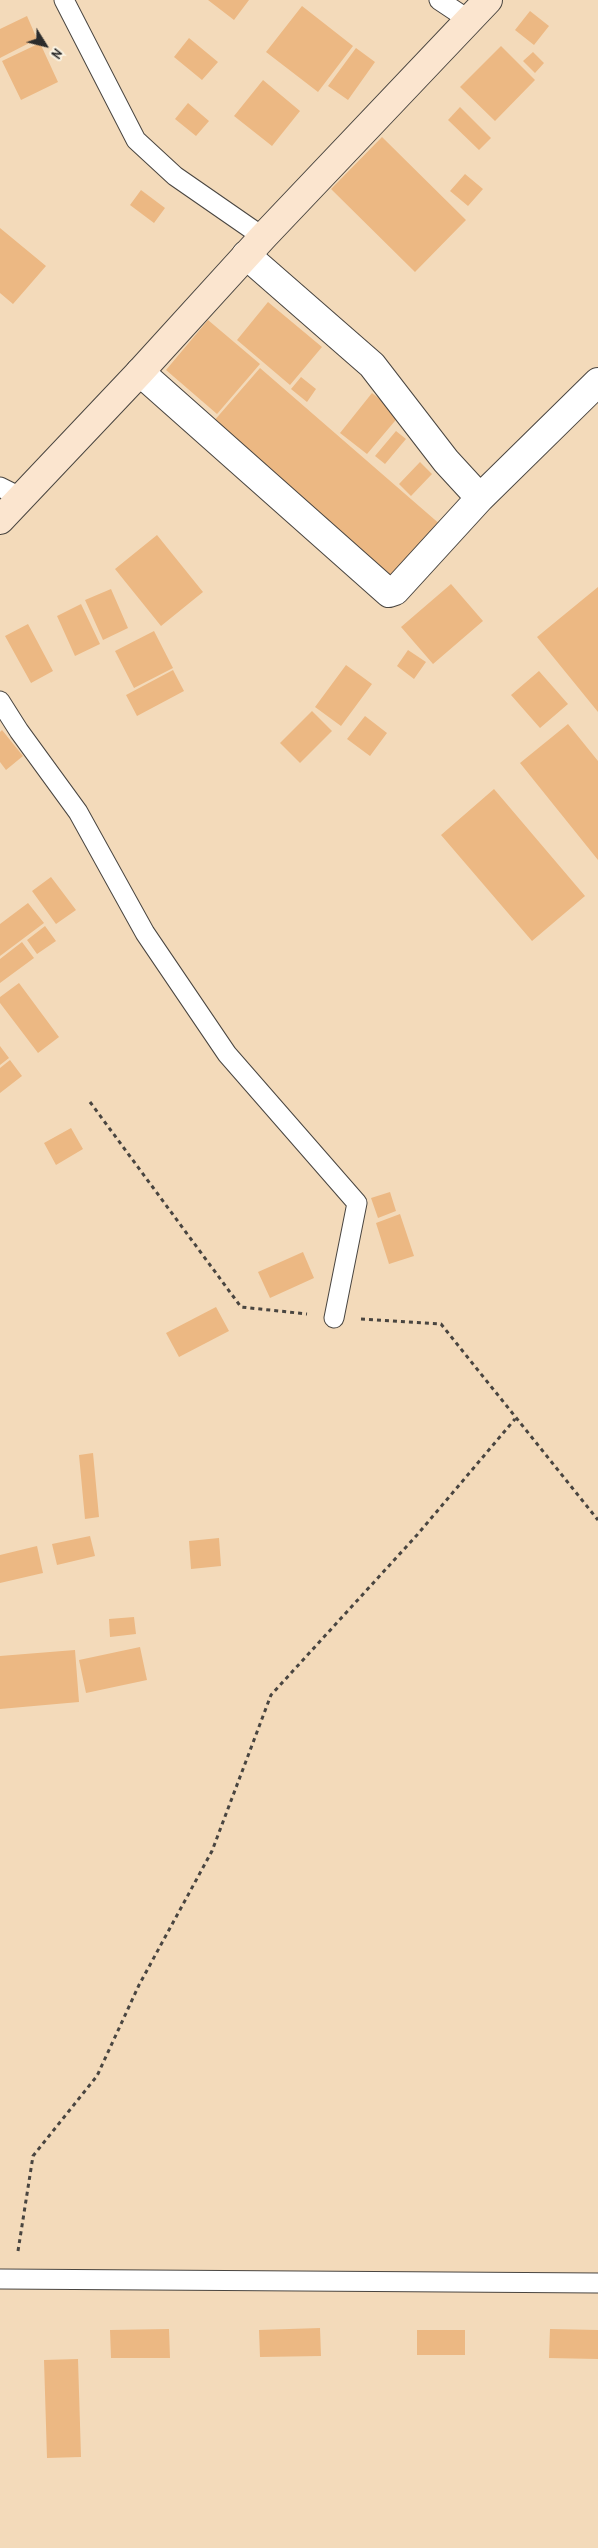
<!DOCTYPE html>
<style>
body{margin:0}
#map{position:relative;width:598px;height:2548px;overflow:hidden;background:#f3daba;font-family:"Patrick Hand",sans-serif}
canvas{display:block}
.north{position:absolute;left:20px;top:20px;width:50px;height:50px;-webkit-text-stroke:4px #fcf5e5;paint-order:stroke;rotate:126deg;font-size:14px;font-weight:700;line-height:20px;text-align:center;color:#2b2b2b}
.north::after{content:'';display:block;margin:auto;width:18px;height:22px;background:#2b2b2b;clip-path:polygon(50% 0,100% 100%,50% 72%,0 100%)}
</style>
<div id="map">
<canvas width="598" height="2548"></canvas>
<div class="north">N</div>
</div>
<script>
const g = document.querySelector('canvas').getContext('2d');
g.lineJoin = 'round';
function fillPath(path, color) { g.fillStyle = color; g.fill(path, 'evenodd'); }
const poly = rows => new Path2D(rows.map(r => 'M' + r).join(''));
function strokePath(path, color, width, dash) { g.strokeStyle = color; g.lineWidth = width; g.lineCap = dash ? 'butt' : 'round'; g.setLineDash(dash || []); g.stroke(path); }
fillPath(poly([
 [208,0,249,0,234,20],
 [302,6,353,46,318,92,266,52],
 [530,11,549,26,534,45,515,30],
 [27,16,37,39,0,58,0,29],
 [189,38,218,62,202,80,174,57],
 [40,43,58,82,21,100,2,61],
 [501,46,535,80,495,121,460,87],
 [356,48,375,62,348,100,328,86],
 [533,52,544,63,535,73,523,61],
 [263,80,300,111,272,146,234,116],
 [188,103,209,121,196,136,175,119],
 [460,107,491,138,479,150,448,120],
 [382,137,466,220,415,272,331,189],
 [465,174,483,189,468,206,450,191],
 [141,190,165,208,154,223,130,205],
 [0,228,46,266,13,304,0,293],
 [268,302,322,347,290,385,237,340],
 [208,320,260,364,217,414,166,370],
 [260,368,442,526,396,580,213,422],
 [301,377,316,389,307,402,291,389],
 [372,393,400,415,367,454,340,433],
 [396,431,406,439,385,464,375,456],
 [420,462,432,474,411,496,399,484],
 [157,535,203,592,161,626,115,569],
 [451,584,483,621,433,664,401,627],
 [598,587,598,712,537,637],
 [111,589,128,628,103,640,85,600],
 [81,604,100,644,75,656,57,616],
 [28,624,53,671,31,683,5,636],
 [154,631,173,668,134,688,115,651],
 [408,650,426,662,414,679,397,666],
 [346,665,372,684,341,726,315,707],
 [173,670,184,691,137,716,126,695],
 [539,671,568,704,540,728,511,695],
 [312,711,332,731,300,763,280,743],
 [365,716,387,733,370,756,347,739],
 [568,724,598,761,598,860,520,763],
 [2,730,23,756,6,770,0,762,0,732],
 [494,789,585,896,532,941,441,835],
 [51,877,76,910,56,924,32,891],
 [28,903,44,923,0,956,0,924],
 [45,926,56,941,37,954,27,940],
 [22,942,34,958,0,983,0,959],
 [19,983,59,1037,38,1053,0,1003,0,997],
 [0,1046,9,1058,0,1065],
 [10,1060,22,1076,0,1093,0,1068],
 [71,1128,83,1149,56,1165,44,1143],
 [390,1192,396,1211,378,1218,371,1198],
 [400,1214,414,1256,389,1264,376,1223],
 [303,1252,314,1278,270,1298,258,1272],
 [216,1307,229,1331,179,1357,166,1333],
 [93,1453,99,1517,85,1519,79,1455],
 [90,1536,95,1556,57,1565,52,1544],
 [219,1538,221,1566,191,1569,189,1541],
 [37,1546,43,1573,0,1583,0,1555],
 [134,1617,136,1634,110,1637,109,1619],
 [140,1647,147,1680,86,1693,79,1660],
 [75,1650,79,1702,0,1709,0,1656],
 [320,2328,321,2356,260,2357,259,2330],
 [169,2329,170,2358,111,2358,110,2330],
 [550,2329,598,2330,598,2359,549,2358],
 [417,2330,465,2330,465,2355,417,2355],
 [78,2359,81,2457,47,2458,44,2360]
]), '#ecb883');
const lane = poly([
 [64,0,136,140,175,176,263,237],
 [439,0,469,20],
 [0,487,20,497],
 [0,701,19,731,78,812,145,933,227,1054,357,1203,334,1318],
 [0,2279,598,2283]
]);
const street = poly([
 [246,255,372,365,446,461,480,498],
 [140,372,389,593,395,591,480,498,598,382]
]);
const secondary = poly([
 [0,520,140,372,263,237,488,0]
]);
strokePath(lane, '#494540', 21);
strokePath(street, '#494540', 30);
strokePath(secondary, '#494540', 30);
strokePath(poly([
 [90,1102,241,1307,307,1314],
 [361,1319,441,1324,598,1520],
 [18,2251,33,2156,97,2076,139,1985,212,1851,271,1695,417,1535,515,1419]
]), '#494540', 3, [4, 4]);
strokePath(lane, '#fff', 19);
strokePath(street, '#fff', 28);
strokePath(secondary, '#fbe5cf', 28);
</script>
